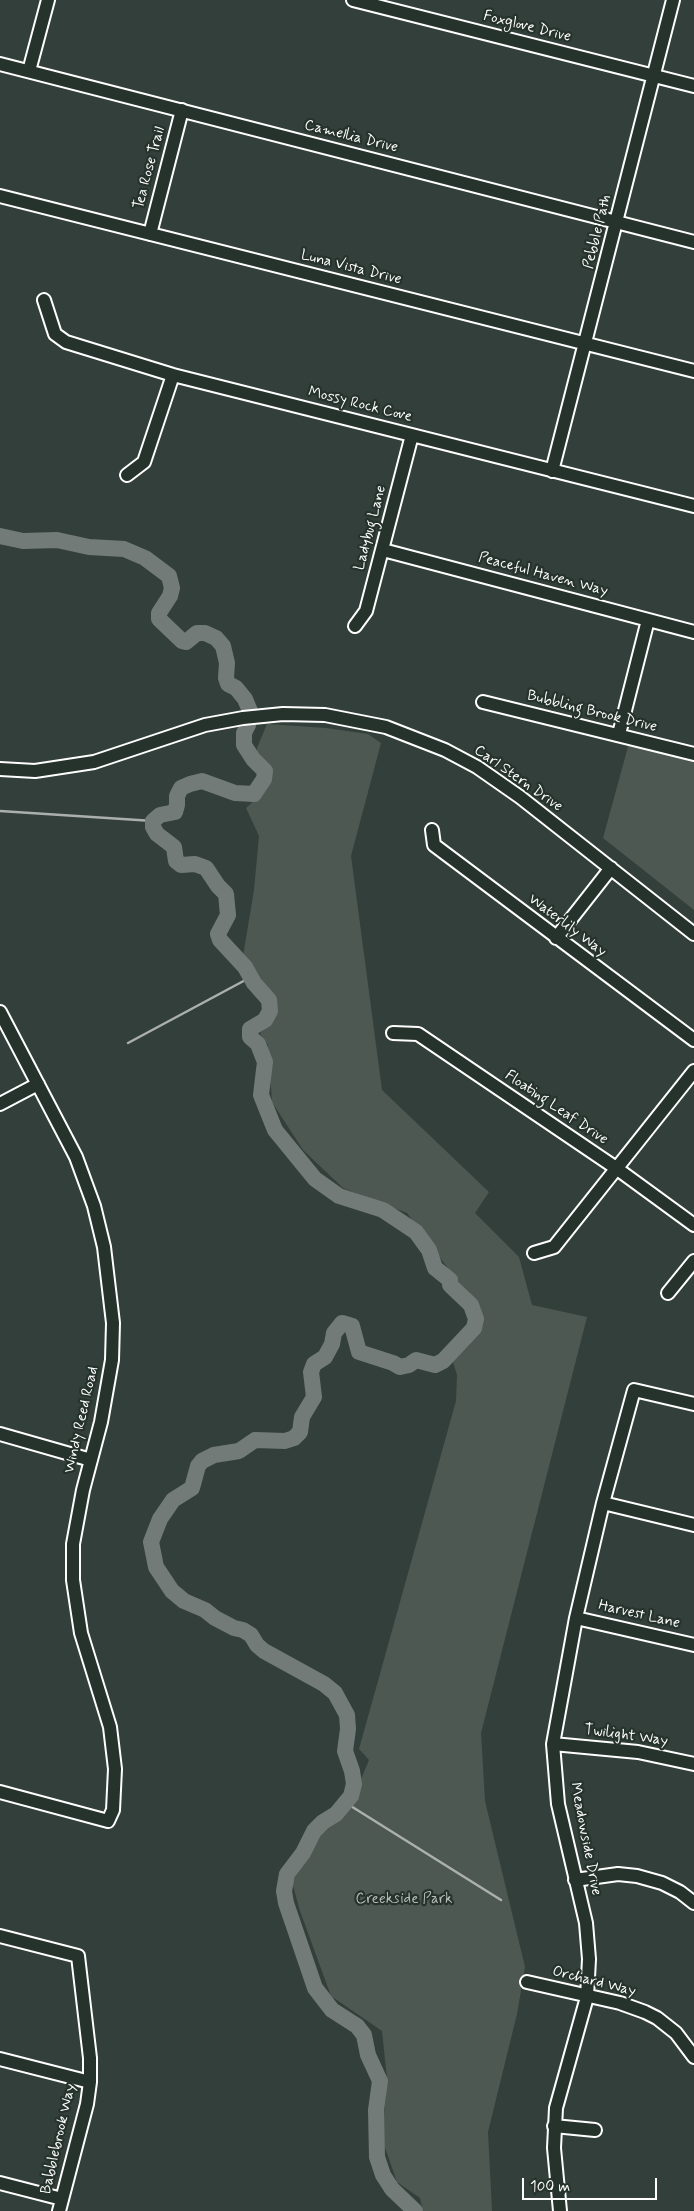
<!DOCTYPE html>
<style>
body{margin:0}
#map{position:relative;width:694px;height:2211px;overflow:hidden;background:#333f3a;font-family:Mynerve,sans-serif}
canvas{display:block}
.scale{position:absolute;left:522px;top:2178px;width:135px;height:22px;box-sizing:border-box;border:2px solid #fff;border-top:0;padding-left:6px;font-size:15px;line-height:18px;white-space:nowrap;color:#fff;-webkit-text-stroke:4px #26332d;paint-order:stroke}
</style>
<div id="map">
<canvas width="694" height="2211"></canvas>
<div class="scale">100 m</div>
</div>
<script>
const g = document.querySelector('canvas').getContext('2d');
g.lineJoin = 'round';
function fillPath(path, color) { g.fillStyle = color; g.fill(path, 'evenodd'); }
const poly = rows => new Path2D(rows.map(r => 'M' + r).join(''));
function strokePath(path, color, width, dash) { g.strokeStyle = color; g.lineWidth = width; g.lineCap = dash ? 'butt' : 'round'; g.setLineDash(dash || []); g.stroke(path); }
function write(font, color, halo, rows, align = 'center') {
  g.font = font + ' Mynerve,sans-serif'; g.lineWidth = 4.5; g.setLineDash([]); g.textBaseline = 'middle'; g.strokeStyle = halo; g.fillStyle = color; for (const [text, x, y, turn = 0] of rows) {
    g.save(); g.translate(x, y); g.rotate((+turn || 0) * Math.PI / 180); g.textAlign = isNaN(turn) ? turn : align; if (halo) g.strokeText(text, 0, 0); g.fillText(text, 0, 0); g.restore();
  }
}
fillPath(poly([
 [267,724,326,728,368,734,381,743,351,856,382,1090,489,1192,475,1213,519,1257,532,1305,587,1317,481,1733,485,1801,525,1967,517,2014,488,2132,492,2211,423,2211,420,2198,397,2182,382,2139,387,2078,382,2031,331,1996,300,1911,292,1882,319,1835,347,1813,369,1760,359,1749,456,1401,457,1375,453,1362,483,1319,467,1294,407,1213,343,1188,303,1150,272,1102,268,1045,260,1034,276,1013,272,994,259,981,243,956,254,890,259,836,246,808,261,794,270,773,257,758,257,748],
 [629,743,694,759,694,910,603,838]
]), '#4d5853');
strokePath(poly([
 [0,811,153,821],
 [128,1043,251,977],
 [346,1803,501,1900]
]), '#abb0ae', 2.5);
strokePath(poly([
 [0,536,23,541,57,540,89,547,124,549,145,558,169,576,172,588,170,596,159,613,159,619,182,641,186,642,197,633,205,633,216,638,223,646,227,663,226,678,228,684,236,688,245,699,250,711,248,725,244,733,244,745,253,759,265,771,264,779,254,794,235,793,202,781,190,784,181,788,177,796,177,805,175,812,160,815,153,821,153,827,157,834,174,847,176,861,181,865,195,864,206,868,218,886,226,894,228,915,218,934,220,940,245,967,254,983,269,1000,270,1011,265,1020,250,1029,250,1037,258,1044,265,1062,261,1095,275,1130,315,1179,339,1196,383,1210,416,1232,429,1250,435,1268,450,1280,450,1285,471,1305,476,1319,474,1328,443,1361,435,1365,416,1360,409,1365,400,1367,393,1363,359,1352,352,1326,342,1323,334,1333,332,1344,325,1357,314,1364,311,1372,314,1397,302,1417,300,1432,294,1438,285,1441,255,1440,239,1451,214,1455,202,1461,198,1466,192,1488,173,1500,160,1519,151,1542,156,1567,172,1591,184,1601,205,1610,215,1618,234,1628,243,1630,251,1635,257,1645,264,1651,324,1684,335,1693,347,1715,348,1729,345,1751,352,1771,354,1784,351,1796,336,1814,323,1822,314,1831,303,1853,287,1874,284,1891,286,1903,315,1988,332,2010,357,2026,364,2035,368,2055,380,2081,376,2110,377,2157,383,2175,392,2189,415,2211]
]), '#737b78', 16);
const minor = poly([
 [353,0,694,86],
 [0,64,694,242],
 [29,71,48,0],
 [0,196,694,371],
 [150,234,182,110],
 [44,300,55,334,66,342,173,375,694,506],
 [552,471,673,0],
 [127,475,144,462,173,375],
 [383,550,694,632],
 [355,626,366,611,412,435],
 [483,702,694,754],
 [619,734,648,620],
 [0,769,35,771,94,762,205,725,243,718,283,714,325,715,386,727,445,750,477,767,520,797,694,934],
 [432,830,434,845,694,1040],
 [556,938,611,868],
 [0,1012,76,1157,94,1206,104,1247,113,1323,112,1360,101,1422,83,1490,73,1544,73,1580,81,1633,110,1727,115,1769,113,1810,108,1821,0,1792],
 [393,1033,418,1034,616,1168,694,1225],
 [0,1104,38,1084],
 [534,1253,554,1247,694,1071],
 [668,1293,694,1261],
 [0,1434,91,1460],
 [603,1503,694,1525],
 [576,1618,694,1645],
 [553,1744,638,1752,694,1764],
 [575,1880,618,1874,637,1876,662,1883,680,1892,694,1903],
 [0,1936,78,1956,90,2058,90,2082,87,2104,59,2211],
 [527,1982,620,2003,645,2012,657,2018,676,2033,694,2057],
 [0,2059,90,2082],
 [554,2126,595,2130],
 [0,2183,62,2199],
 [560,2211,554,2148,556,2108,587,1997,589,1959,586,1923,558,1804,553,1744,576,1618,603,1503,634,1390,694,1404]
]);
strokePath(minor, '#fff', 16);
strokePath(minor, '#26332d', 12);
write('15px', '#fff', '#26332d', [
 ["Foxglove Drive",527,27,14],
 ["Camellia Drive",351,137,14],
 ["Tea Rose Trail",150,168,-75],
 ["Pebble Path",598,232,-76],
 ["Luna Vista Drive",351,268,14],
 ["Mossy Rock Cove",360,405,14],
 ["Ladybug Lane",371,528,-75],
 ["Peaceful Haven Way",543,575,15],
 ["Bubbling Brook Drive",592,712,14],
 ["Carl Stern Drive",518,779,35],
 ["Waterlily Way",567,926,37],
 ["Floating Leaf Drive",556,1108,34],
 ["Windy Reed Road",82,1420,-77],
 ["Harvest Lane",639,1615,13],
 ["Twilight Way",626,1736,8],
 ["Meadowside Drive",585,1839,79],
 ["Orchard Way",594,1982,14],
 ["Babblebrook Way",59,2139,-77]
]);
write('15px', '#b8bcba', '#26332d', [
 ["Creekside Park",404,1900]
]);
</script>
